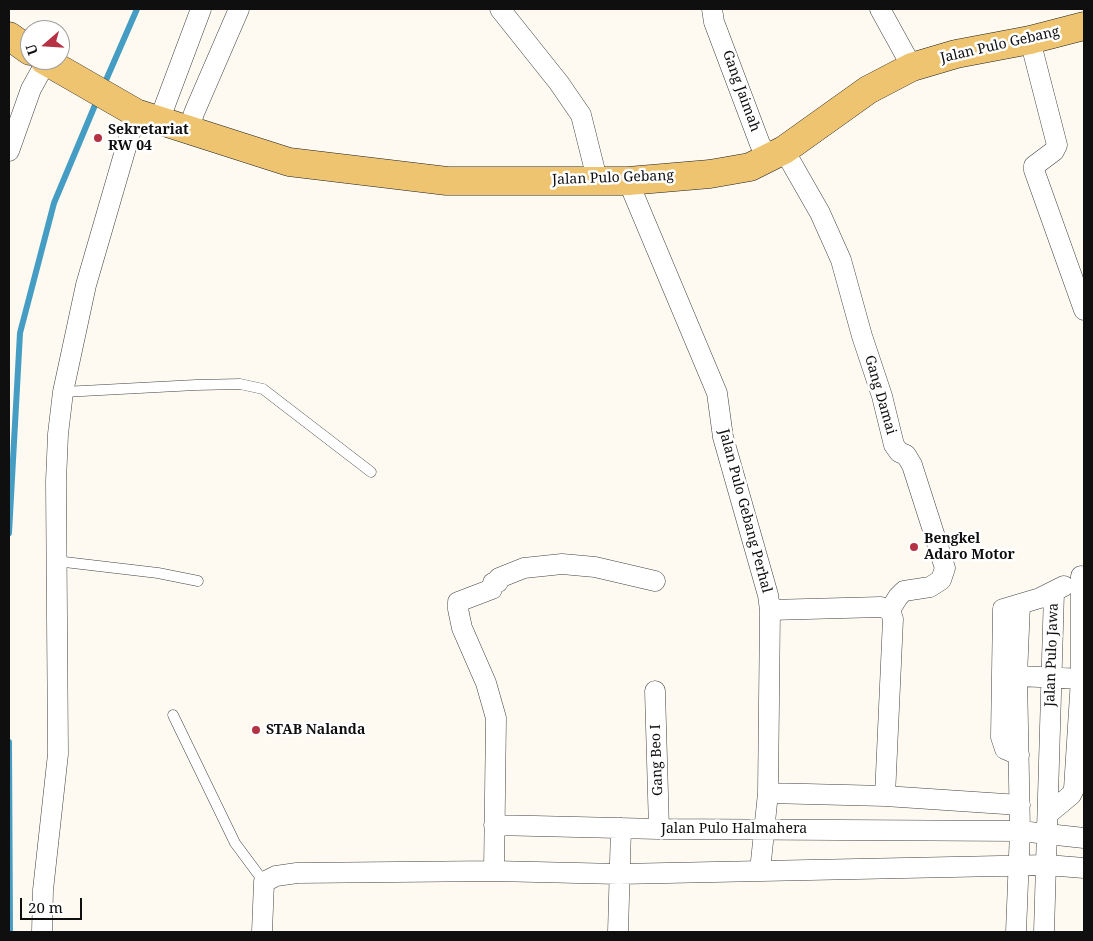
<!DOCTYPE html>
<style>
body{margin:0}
#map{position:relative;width:1093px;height:941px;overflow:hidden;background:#fefaf1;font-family:"Noto Serif",serif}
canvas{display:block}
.frame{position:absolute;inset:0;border:10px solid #0f0f0f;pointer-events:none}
.north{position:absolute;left:20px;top:20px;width:50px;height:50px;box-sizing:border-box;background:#fff;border:1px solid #9f9f9f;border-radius:50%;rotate:251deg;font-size:14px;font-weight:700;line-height:20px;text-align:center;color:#0f0f0f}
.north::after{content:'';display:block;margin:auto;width:18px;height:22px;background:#b53143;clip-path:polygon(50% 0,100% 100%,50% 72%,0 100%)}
.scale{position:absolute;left:20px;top:898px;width:62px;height:22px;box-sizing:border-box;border:2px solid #0f0f0f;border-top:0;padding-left:6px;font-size:15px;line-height:18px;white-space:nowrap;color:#0f0f0f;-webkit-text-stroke:4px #fff;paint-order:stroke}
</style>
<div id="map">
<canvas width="1093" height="941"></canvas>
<div class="frame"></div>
<div class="north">U</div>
<div class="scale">20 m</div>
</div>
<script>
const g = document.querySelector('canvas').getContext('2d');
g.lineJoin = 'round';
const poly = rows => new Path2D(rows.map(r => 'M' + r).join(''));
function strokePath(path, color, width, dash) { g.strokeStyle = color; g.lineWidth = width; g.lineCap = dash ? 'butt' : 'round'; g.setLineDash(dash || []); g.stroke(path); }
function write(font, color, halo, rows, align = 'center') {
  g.font = font + ' "Noto Serif",serif'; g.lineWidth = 5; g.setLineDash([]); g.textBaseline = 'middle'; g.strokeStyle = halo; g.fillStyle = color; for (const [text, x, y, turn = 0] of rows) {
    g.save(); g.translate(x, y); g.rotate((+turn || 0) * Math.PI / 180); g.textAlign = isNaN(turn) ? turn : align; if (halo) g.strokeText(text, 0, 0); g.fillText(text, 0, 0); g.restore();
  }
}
strokePath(poly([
 [103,87,137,9],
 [9,533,20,333,54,203,98,98],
 [9,742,10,932]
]), '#469dc3', 6);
const service = poly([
 [63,392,196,385,240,384,263,389,371,472],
 [56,561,158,573,198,581],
 [173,715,235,843,264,882]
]);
const minor = poly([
 [500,9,559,83,581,115,597,179],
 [712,9,714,22,760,144,769,159],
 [880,9,912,67],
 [1030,40,1057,145,1054,151,1034,166,1034,170,1084,310],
 [159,121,201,9],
 [189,130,194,113,239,9],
 [784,150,820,213,841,260,862,336,882,396,894,445,899,452,906,455,912,465,945,568,941,580,930,587,904,591,898,597,890,610],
 [9,151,31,89,46,62],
 [628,181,717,393,723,437,768,595,770,610,768,793,760,871],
 [770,610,881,607,890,610,893,619,885,796],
 [1017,676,1084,679],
 [655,691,659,829],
 [1019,755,1005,749,1001,737,1003,609,1040,598,1064,586],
 [768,793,885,796,1020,805],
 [1048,814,1071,795,1074,789,1081,679,1081,576],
 [494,825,659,829,1020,831,1084,838],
 [494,871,496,718,486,683,462,628,458,609,458,602,492,589,493,583,498,582,499,578,524,568,562,564,595,567,655,581],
 [42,932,43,890,58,754,56,481,58,434,63,392,86,285,136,113],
 [262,932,264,882,276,876,297,873,494,871,619,874,1047,865,1084,868],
 [618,932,621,828],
 [1016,932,1020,831,1017,676,1020,604],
 [1044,932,1054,592]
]);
const primary = poly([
 [9,36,30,51],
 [44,60,136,113,289,162,447,181,628,181,710,174,750,167,784,150,868,90,912,67,956,54,1030,40,1084,26]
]);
strokePath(service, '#424242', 11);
strokePath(minor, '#424242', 21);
strokePath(primary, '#202020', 29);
strokePath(service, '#fff', 10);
strokePath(minor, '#fff', 20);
strokePath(primary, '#eec471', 28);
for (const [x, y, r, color] of [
 [98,138,5,"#b53143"],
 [914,547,5,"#b53143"],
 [256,730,5,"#b53143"]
]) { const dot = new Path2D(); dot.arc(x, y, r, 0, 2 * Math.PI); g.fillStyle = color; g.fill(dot); strokePath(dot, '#fff', 2); }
write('14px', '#0f0f0f', '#fff', [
 ["Jalan Pulo Gebang",1000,45,-13],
 ["Gang Jaimah",741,91,70],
 ["Jalan Pulo Gebang",613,178,-2],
 ["Gang Damai",880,395,74],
 ["Jalan Pulo Gebang Perhal",745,511,75],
 ["Jalan Pulo Jawa",1052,655,-88],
 ["Gang Beo I",657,760,-92],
 ["Jalan Pulo Halmahera",734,829]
]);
write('bold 14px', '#0f0f0f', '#fff', [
 ["Sekretariat",108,130],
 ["RW 04",108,146],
 ["Bengkel",924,539],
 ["Adaro Motor",924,555],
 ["STAB Nalanda",266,730]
], 'left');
</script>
